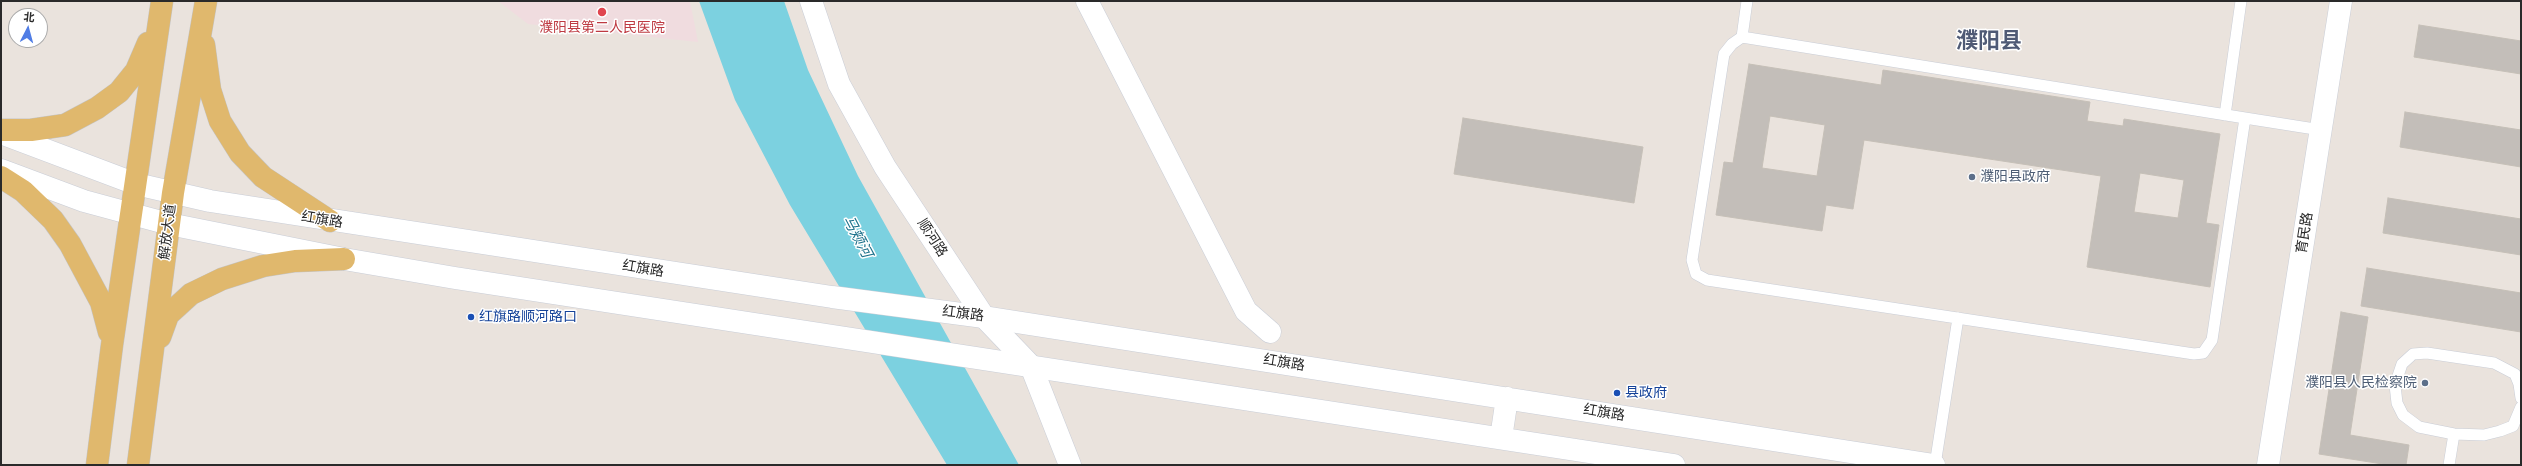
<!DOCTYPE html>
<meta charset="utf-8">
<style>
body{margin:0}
#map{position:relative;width:2522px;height:466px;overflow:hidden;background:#eae3dd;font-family:Arial,"Noto Sans SC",sans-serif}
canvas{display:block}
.frame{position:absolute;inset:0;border:2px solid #2a2a2a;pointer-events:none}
.north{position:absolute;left:8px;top:8px;width:40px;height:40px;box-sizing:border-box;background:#fff;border:1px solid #aaa;border-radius:50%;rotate:6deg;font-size:11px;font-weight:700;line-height:16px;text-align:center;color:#2a2a2a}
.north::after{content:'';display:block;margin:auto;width:14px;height:18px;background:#507de5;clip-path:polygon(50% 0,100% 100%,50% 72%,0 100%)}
</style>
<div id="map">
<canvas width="2522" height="466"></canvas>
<div class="frame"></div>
<div class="north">北</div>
</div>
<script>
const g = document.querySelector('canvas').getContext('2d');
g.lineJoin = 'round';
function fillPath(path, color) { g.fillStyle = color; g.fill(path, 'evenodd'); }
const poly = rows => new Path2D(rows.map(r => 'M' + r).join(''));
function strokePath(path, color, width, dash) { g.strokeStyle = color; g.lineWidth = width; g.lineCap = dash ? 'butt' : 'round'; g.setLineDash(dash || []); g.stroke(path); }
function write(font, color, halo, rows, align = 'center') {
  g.font = font + ' Arial,"Noto Sans SC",sans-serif'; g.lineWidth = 3; g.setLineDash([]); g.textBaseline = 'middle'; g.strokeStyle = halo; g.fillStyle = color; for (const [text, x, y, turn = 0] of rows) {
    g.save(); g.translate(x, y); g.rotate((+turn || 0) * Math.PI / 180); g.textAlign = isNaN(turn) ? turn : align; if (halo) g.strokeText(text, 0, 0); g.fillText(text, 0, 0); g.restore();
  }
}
fillPath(poly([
 [498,1,690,1,698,42,528,24]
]), '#f0dcdf');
fillPath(poly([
 [699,1,784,1,808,70,858,176,1019,465,947,465,790,205,735,100]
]), '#7cd1e0');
const building = poly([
 [2419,25,2521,41,2521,74,2414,57,2419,25],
 [1749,64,1881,85,1883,70,2090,102,2087,121,2123,126,2124,119,2220,134,2206,223,2219,225,2210,287,2087,267,2101,176,1864,140,1853,209,1826,205,1822,231,1716,215,1724,162,1733,163,1749,64],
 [1770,116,1825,125,1817,176,1762,168,1770,116],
 [2140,173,2184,180,2178,218,2134,212,2140,173],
 [2405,112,2521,130,2521,167,2400,147,2405,112],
 [1463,118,1643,147,1634,203,1454,174,1463,118],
 [2388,198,2521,219,2521,255,2383,233,2388,198],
 [2367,268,2521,293,2521,332,2361,306,2367,268],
 [2341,312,2368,317,2350,435,2409,445,2406,465,2389,465,2319,454,2341,312]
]);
fillPath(building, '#c3beb9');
strokePath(building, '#c5bfb7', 1);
const service = poly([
 [1742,37,1747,1],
 [2225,115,2241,1],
 [2245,118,2212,340,2203,353,2194,354,1707,280,1696,274,1692,260,1724,54,1732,44,1742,37,2245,118,2321,130],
 [2521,398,2519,384,2515,374,2494,363,2427,353,2413,354,2402,364,2395,385,2397,403,2403,415,2419,427,2454,434,2484,435,2500,431,2513,426,2521,407],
 [1935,465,1958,318],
 [2449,465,2454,434]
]);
const minor = poly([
 [1087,1,1246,311,1270,332]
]);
const tertiary = poly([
 [811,1,839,84,885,167,984,317,1031,366,1070,465],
 [2268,465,2341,1]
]);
const secondary = poly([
 [1,133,136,184,210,201,832,297,984,317,1934,465],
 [1,170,84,201,169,224,344,259,455,278,1674,465],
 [1501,438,1507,398]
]);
const primary = poly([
 [204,45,210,90,220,121,240,153,263,177,330,221],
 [1,130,31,130,65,125,97,108,119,92,136,71,148,43],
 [1,177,23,191,53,220,70,244,101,302,109,332],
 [160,337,168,315,191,294,222,279,263,266,295,261,344,259],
 [97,465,112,345,162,1],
 [138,465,173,193,206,1]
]);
strokePath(service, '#c9cdd6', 12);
strokePath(minor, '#c9cdd6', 23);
strokePath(tertiary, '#c9cdd6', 23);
strokePath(secondary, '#c9cdd6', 23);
strokePath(primary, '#c3c3c3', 23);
strokePath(service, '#fff', 11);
strokePath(minor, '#fff', 22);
strokePath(tertiary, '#fff', 22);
strokePath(secondary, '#fff', 22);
strokePath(primary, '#e0b86d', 22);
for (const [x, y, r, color] of [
 [602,12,5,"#e0444e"],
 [1972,177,4,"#5c6f8a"],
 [471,317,4,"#1a4fb4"],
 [2425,383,4,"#5c6f8a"],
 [1617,393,4,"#1a4fb4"]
]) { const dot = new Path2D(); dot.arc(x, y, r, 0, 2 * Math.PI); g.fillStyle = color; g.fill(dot); strokePath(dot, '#fff', 1.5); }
write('14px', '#be3a42', '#fff', [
 ["濮阳县第二人民医院",602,28]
]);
write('14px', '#4e5e75', '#fff', [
 ["濮阳县政府",1980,177],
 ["濮阳县人民检察院",2417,383,"right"]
], 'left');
write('14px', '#2a2a2a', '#fff', [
 ["红旗路",322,220,9],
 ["解放大道",168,232,-83],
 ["育民路",2305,233,-81],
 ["顺河路",932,238,57],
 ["红旗路",643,269,9],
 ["红旗路",963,314,7],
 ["红旗路",1284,363,9],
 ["红旗路",1604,413,9]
]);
write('14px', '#164399', '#fff', [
 ["红旗路顺河路口",479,317],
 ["县政府",1625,393]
], 'left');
write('italic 15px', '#1d718b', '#fff', [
 ["马颊河",857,237,62]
]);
write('bold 22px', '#4f5a75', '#fff', [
 ["濮阳县",1989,42]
]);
</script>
